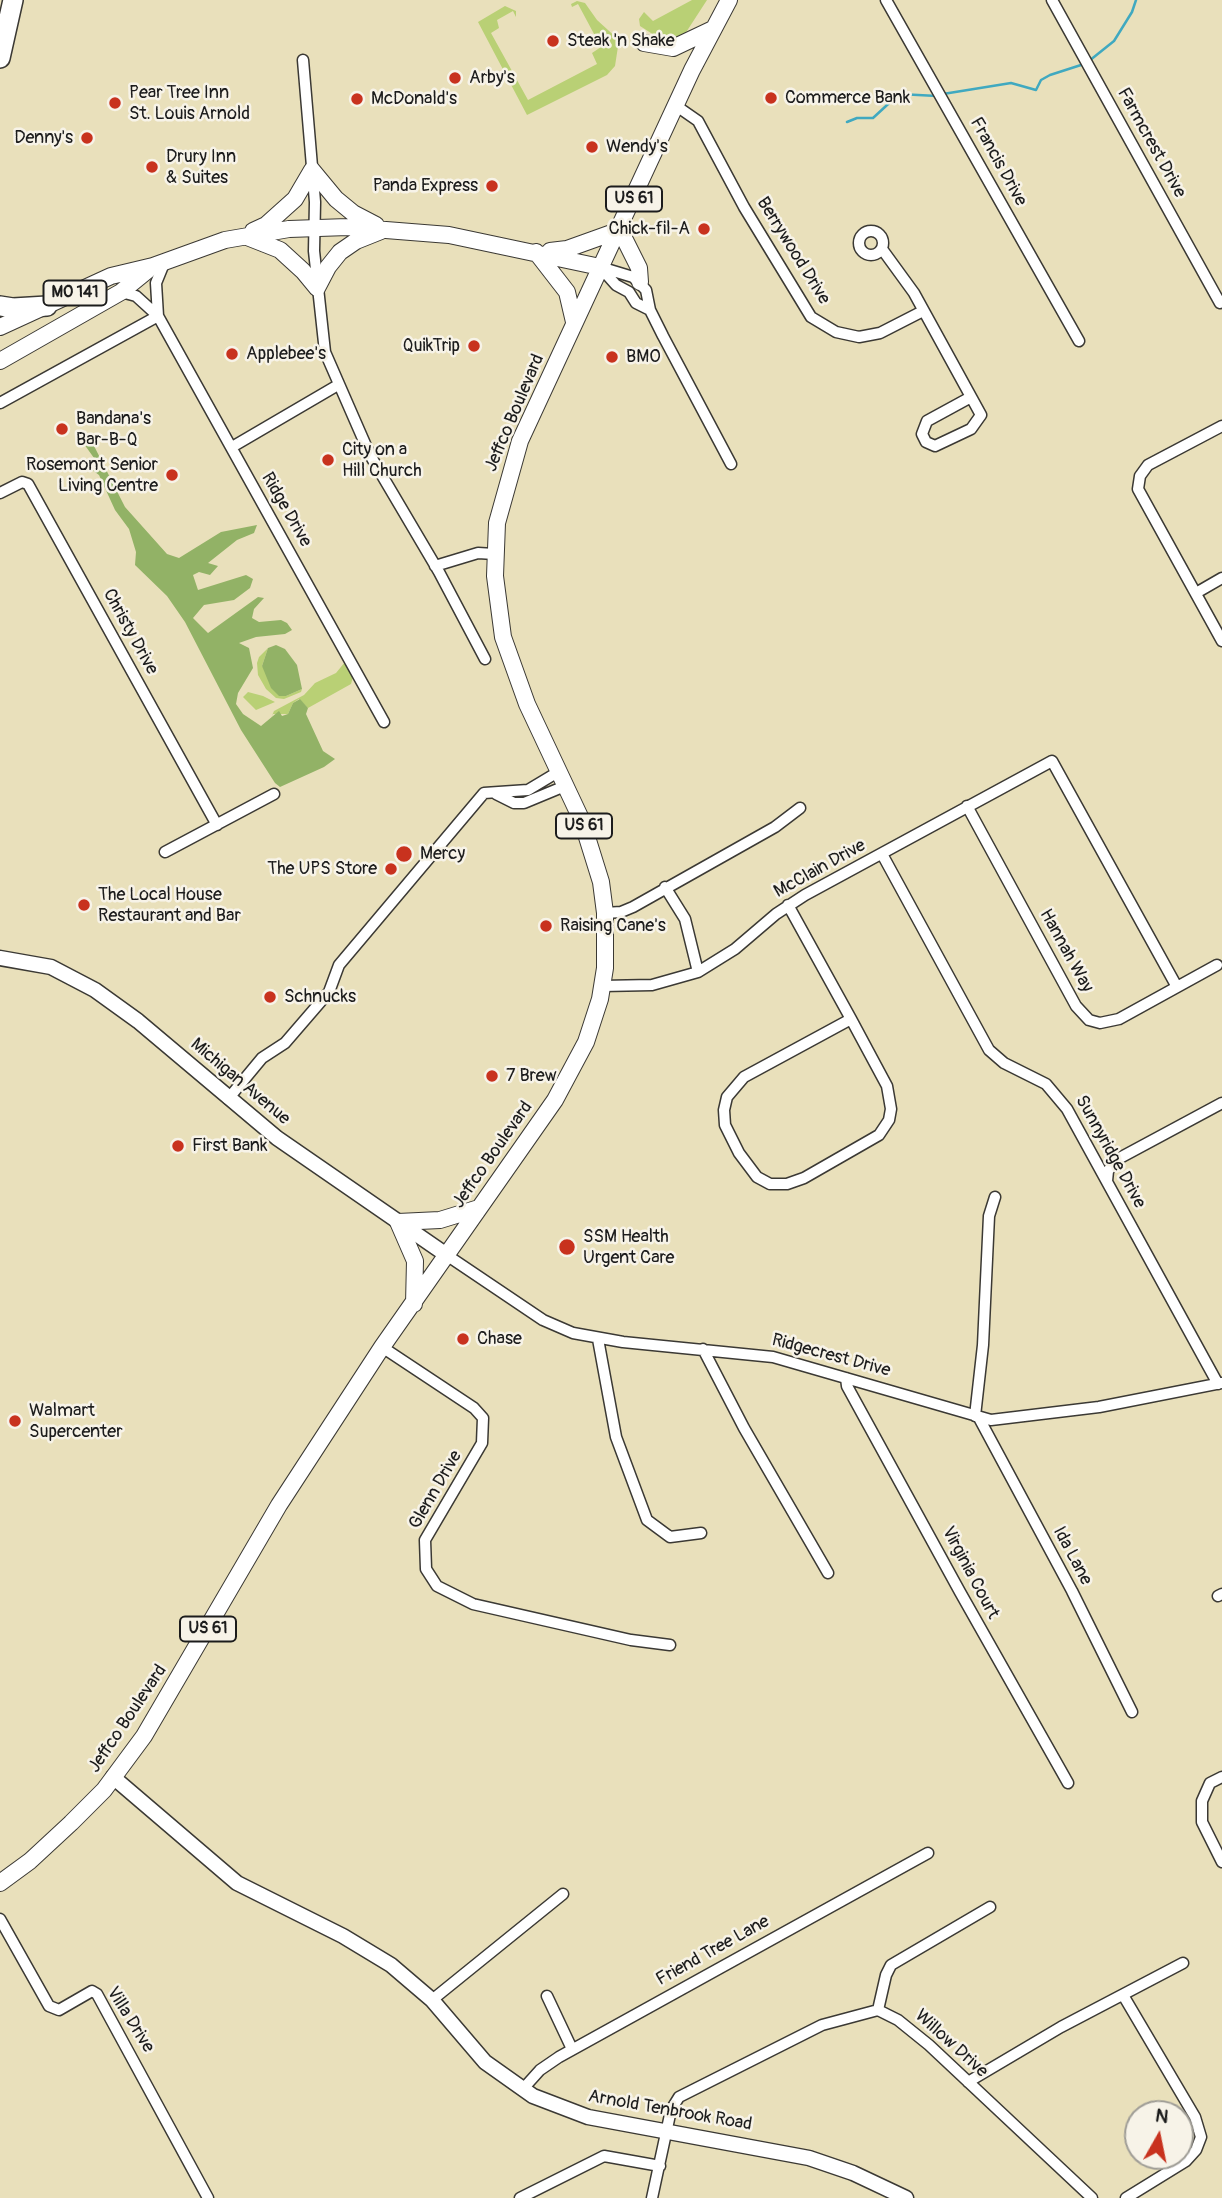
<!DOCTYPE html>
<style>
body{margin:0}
#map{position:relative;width:1222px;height:2198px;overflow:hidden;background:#e9e0bb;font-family:Pangolin,sans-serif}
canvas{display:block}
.north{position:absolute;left:1124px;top:2100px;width:70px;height:70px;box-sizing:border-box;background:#f7f3e8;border:2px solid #9f9d96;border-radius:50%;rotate:9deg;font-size:19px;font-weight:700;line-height:28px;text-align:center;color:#1c1c1c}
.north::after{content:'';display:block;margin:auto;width:24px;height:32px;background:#c8321e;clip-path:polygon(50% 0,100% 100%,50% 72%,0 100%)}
</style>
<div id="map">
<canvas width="1222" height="2198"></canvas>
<div class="north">N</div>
</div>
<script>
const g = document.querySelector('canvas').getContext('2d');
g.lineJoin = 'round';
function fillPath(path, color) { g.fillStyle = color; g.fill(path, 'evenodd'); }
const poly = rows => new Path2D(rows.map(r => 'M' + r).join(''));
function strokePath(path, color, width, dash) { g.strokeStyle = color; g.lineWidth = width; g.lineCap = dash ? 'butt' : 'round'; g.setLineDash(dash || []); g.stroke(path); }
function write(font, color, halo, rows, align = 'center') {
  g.font = font + ' Pangolin,sans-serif'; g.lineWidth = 5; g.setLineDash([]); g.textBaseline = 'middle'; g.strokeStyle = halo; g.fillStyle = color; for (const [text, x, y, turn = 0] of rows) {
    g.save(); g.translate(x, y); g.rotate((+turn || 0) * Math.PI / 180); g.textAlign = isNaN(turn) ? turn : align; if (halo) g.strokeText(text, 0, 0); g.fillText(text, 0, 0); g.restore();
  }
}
fillPath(poly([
 [692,0,707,0,683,37,665,42,640,26,639,19,644,12,653,21],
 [577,1,585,3,597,20,619,40,615,66,607,75,527,115,478,22,505,6,516,11,516,17,513,11,497,20,499,28,491,33,528,100,597,64,592,53,601,47,578,4,572,7,571,4],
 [268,648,262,666,286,696,302,689,301,692,284,699,276,698,266,689,258,675,257,663,259,657],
 [345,662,353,677,351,684,308,708,299,699,293,703,288,714,273,714,271,718,274,711,304,695,315,683,336,673],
 [248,692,263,696,275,702,256,710,243,697]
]), '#b9d075');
fillPath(poly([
 [87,439,91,440,125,507,167,554,179,558,221,532,257,525,254,533,237,540,208,563,218,566,210,575,199,572,193,575,198,590,246,575,253,579,250,588,234,600,204,605,193,618,208,633,258,597,264,598,254,609,252,618,259,622,281,620,287,623,292,630,285,634,256,637,239,643,249,648,253,668,238,693,236,704,243,714,261,726,279,711,282,716,288,714,293,703,300,699,308,708,306,714,323,751,335,759,324,767,280,787,275,783,241,730,185,622,167,596,135,565,136,552,129,529,115,510,99,475,92,470,94,458,84,444],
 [276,645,285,649,297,665,302,689,286,696,279,696,271,688,262,666,268,648]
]), '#92b266');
strokePath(poly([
 [1089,61,1114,41,1132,12,1136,0],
 [943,94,1011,83,1036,90,1041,80,1050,75,1081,65],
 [847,122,857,118,873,118,899,94,937,96]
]), '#40a9c0', 2.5);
const street = poly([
 [886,0,1079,341],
 [1052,0,1220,303],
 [303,60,315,202,314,251,325,352,370,455,439,572,485,659],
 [675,105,698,121,744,207,811,317,836,332,859,337,880,333,923,311],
 '859 243a12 12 0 1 1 24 0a12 12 0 1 1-24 0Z',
 [882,249,914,293,981,415,971,429,935,446,926,442,922,434,927,421,971,397],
 [600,267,633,277,646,290,650,310,663,336,731,464],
 [600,267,616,285,629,292,636,303,650,310],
 [121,292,136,296,158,316,384,722],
 [158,316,156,283,165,261],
 [0,403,158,316],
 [1222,426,1148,465,1140,476,1138,489,1222,641],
 [232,447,338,385],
 [0,493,22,482,28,484,217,825],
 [435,566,478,553,494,554],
 [1196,593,1222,578],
 [496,794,514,803,524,803,565,786],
 [967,806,1076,1006,1089,1020,1100,1023,1119,1019,1217,965],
 [165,852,274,794],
 [882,854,989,1050,1004,1063,1046,1084,1067,1109,1218,1384],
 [665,887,685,919,698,972],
 [788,905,851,1019,887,1086,891,1109,889,1120,879,1135,804,1178,787,1184,770,1184,757,1177,739,1153,725,1125,724,1110,727,1097,744,1077,851,1019],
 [605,913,621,912,633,907,775,827,800,808],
 [602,986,652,985,698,972,735,949,776,914,805,895,1052,761,1177,987],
 [228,1099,262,1058,285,1043,329,992,339,965,484,793,528,790,558,772],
 [1107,1181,1108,1171,1116,1160,1222,1103],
 [448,1256,543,1320,573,1333,623,1342,773,1357,991,1420,1099,1407,1222,1383],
 [598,1339,616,1437,647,1520,670,1537,701,1533],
 [382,1347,474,1408,483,1418,482,1443,425,1540,426,1569,437,1586,473,1604,631,1640,670,1645],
 [703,1349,744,1428,828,1573],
 [846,1378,847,1386,960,1592,1068,1783],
 [975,1416,983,1345,989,1216,995,1197],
 [979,1418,1072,1591,1132,1712],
 [1218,1596,1222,1594],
 [1222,1777,1210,1783,1202,1801,1202,1822,1222,1862],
 [0,1919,49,2006,59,2010,92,1991,97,1994,208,2198],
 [1123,1995,1195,2117,1201,2137,1196,2150,1186,2161,1126,2198],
 [547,1996,572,2049],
 [432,2000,563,1894],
 [878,2010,886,1975,891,1965,990,1907],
 [968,2082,1061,2027,1183,1963],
 [522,2090,540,2070,559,2057,928,1853],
 [520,2198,604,2156,660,2166],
 [652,2198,671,2110,679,2097,822,2025,878,2010,898,2020,929,2045,1092,2198]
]);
const secondary = poly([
 [0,958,51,967,95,990,138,1021,277,1138,448,1256],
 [113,1777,237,1883,343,1936,391,1965,432,2000,485,2062,533,2096,588,2117,809,2158,853,2173,906,2198]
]);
const primary = poly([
 [644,43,673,48,713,29],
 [253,231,266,225,295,199,312,170,336,199,353,213,376,225],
 [247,237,280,250,303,271,317,288],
 [550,251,567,249,620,230,639,268,640,282],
 [536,252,567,292,574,322],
 [317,288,328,267,340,252,356,241,381,231],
 [0,327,111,276,153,266,225,240,289,229,348,227,449,235,600,267],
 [0,361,121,292,148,270],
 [414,1304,415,1261,398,1222,440,1220,479,1208],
 [0,1883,30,1861,71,1823,104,1790,144,1736,279,1505,382,1347,555,1100,586,1042,600,999,605,968,605,913,601,882,582,821,527,704,503,637,495,576,497,523,520,441,692,70,729,0]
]);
const highway = poly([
 [0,58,13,0],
 [0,306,13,308,47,306]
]);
strokePath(street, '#3b3934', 13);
strokePath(secondary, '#3b3934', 17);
strokePath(primary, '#3b3934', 18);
strokePath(highway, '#3b3934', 22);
strokePath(street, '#fff', 10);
strokePath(secondary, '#fff', 14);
strokePath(primary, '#fff', 16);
strokePath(highway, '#fff', 19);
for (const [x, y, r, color] of [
 [553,41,7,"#c8321e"],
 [455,78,7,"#c8321e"],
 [771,98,7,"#c8321e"],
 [357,99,7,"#c8321e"],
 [115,103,7,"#c8321e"],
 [87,138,7,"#c8321e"],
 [592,147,7,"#c8321e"],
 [152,167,7,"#c8321e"],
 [492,186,7,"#c8321e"],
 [704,229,7,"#c8321e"],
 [474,346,7,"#c8321e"],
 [232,354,7,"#c8321e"],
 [612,357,7,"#c8321e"],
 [62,429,7,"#c8321e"],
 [328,460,7,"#c8321e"],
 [172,475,7,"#c8321e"],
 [404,854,9,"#c8321e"],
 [391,869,7,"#c8321e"],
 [84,905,7,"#c8321e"],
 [546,926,7,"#c8321e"],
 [270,997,7,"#c8321e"],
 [492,1076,7,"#c8321e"],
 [178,1146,7,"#c8321e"],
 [567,1247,9,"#c8321e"],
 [463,1339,7,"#c8321e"],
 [15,1421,7,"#c8321e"]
]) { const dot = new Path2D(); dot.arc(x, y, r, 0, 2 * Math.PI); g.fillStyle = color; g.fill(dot); strokePath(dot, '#f7f3e8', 2.5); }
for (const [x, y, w] of [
 [634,199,56],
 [75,293,63],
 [584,826,56],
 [208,1629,56]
]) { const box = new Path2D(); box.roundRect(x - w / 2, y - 12.5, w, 25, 5); g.fillStyle = '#f7f3e8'; g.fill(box); strokePath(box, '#1c1c1c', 2); }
write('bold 16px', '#1c1c1c', null, [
 ["US 61",634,199],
 ["MO 141",75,293],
 ["US 61",584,826],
 ["US 61",208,1629]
]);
write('18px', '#1c1c1c', '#f7f3e8', [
 ["Steak 'n Shake",567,41],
 ["Arby's",469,78],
 ["Pear Tree Inn",129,93],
 ["St. Louis Arnold",129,114],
 ["Commerce Bank",785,98],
 ["McDonald's",371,99],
 ["Denny's",73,138,"right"],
 ["Wendy's",606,147],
 ["Drury Inn",166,157],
 ["& Suites",166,178],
 ["Panda Express",478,186,"right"],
 ["Chick-fil-A",690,229,"right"],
 ["QuikTrip",460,346,"right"],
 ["Applebee's",246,354],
 ["BMO",626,357],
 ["Bandana's",76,419],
 ["Bar-B-Q",76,440],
 ["City on a",342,450],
 ["Hill Church",342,471],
 ["Rosemont Senior",158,465,"right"],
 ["Living Centre",158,486,"right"],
 ["Mercy",420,854],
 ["The UPS Store",377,869,"right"],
 ["The Local House",98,895],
 ["Restaurant and Bar",98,916],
 ["Raising Cane's",560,926],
 ["Schnucks",284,997],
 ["7 Brew",506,1076],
 ["First Bank",192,1146],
 ["SSM Health",583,1237],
 ["Urgent Care",583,1258],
 ["Chase",477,1339],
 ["Walmart",29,1411],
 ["Supercenter",29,1432]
], 'left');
write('18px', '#1c1c1c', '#f7f3e8', [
 ["Farmcrest Drive",1151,143,61],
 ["Francis Drive",998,162,61],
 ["Berrywood Drive",793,251,58],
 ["Jeffco Boulevard",515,413,-67],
 ["Ridge Drive",286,510,60],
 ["Christy Drive",130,632,61],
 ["McClain Drive",820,869,-29],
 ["Hannah Way",1066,951,61],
 ["Michigan Avenue",240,1082,40],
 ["Sunnyridge Drive",1110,1152,61],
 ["Jeffco Boulevard",493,1155,-55],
 ["Ridgecrest Drive",831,1356,15],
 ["Glenn Drive",436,1490,-60],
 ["Ida Lane",1072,1556,62],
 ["Virginia Court",970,1573,62],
 ["Jeffco Boulevard",128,1719,-56],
 ["Friend Tree Lane",713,1951,-29],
 ["Villa Drive",130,2020,58],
 ["Willow Drive",951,2044,42],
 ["Arnold Tenbrook Road",670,2111,10]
]);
</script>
